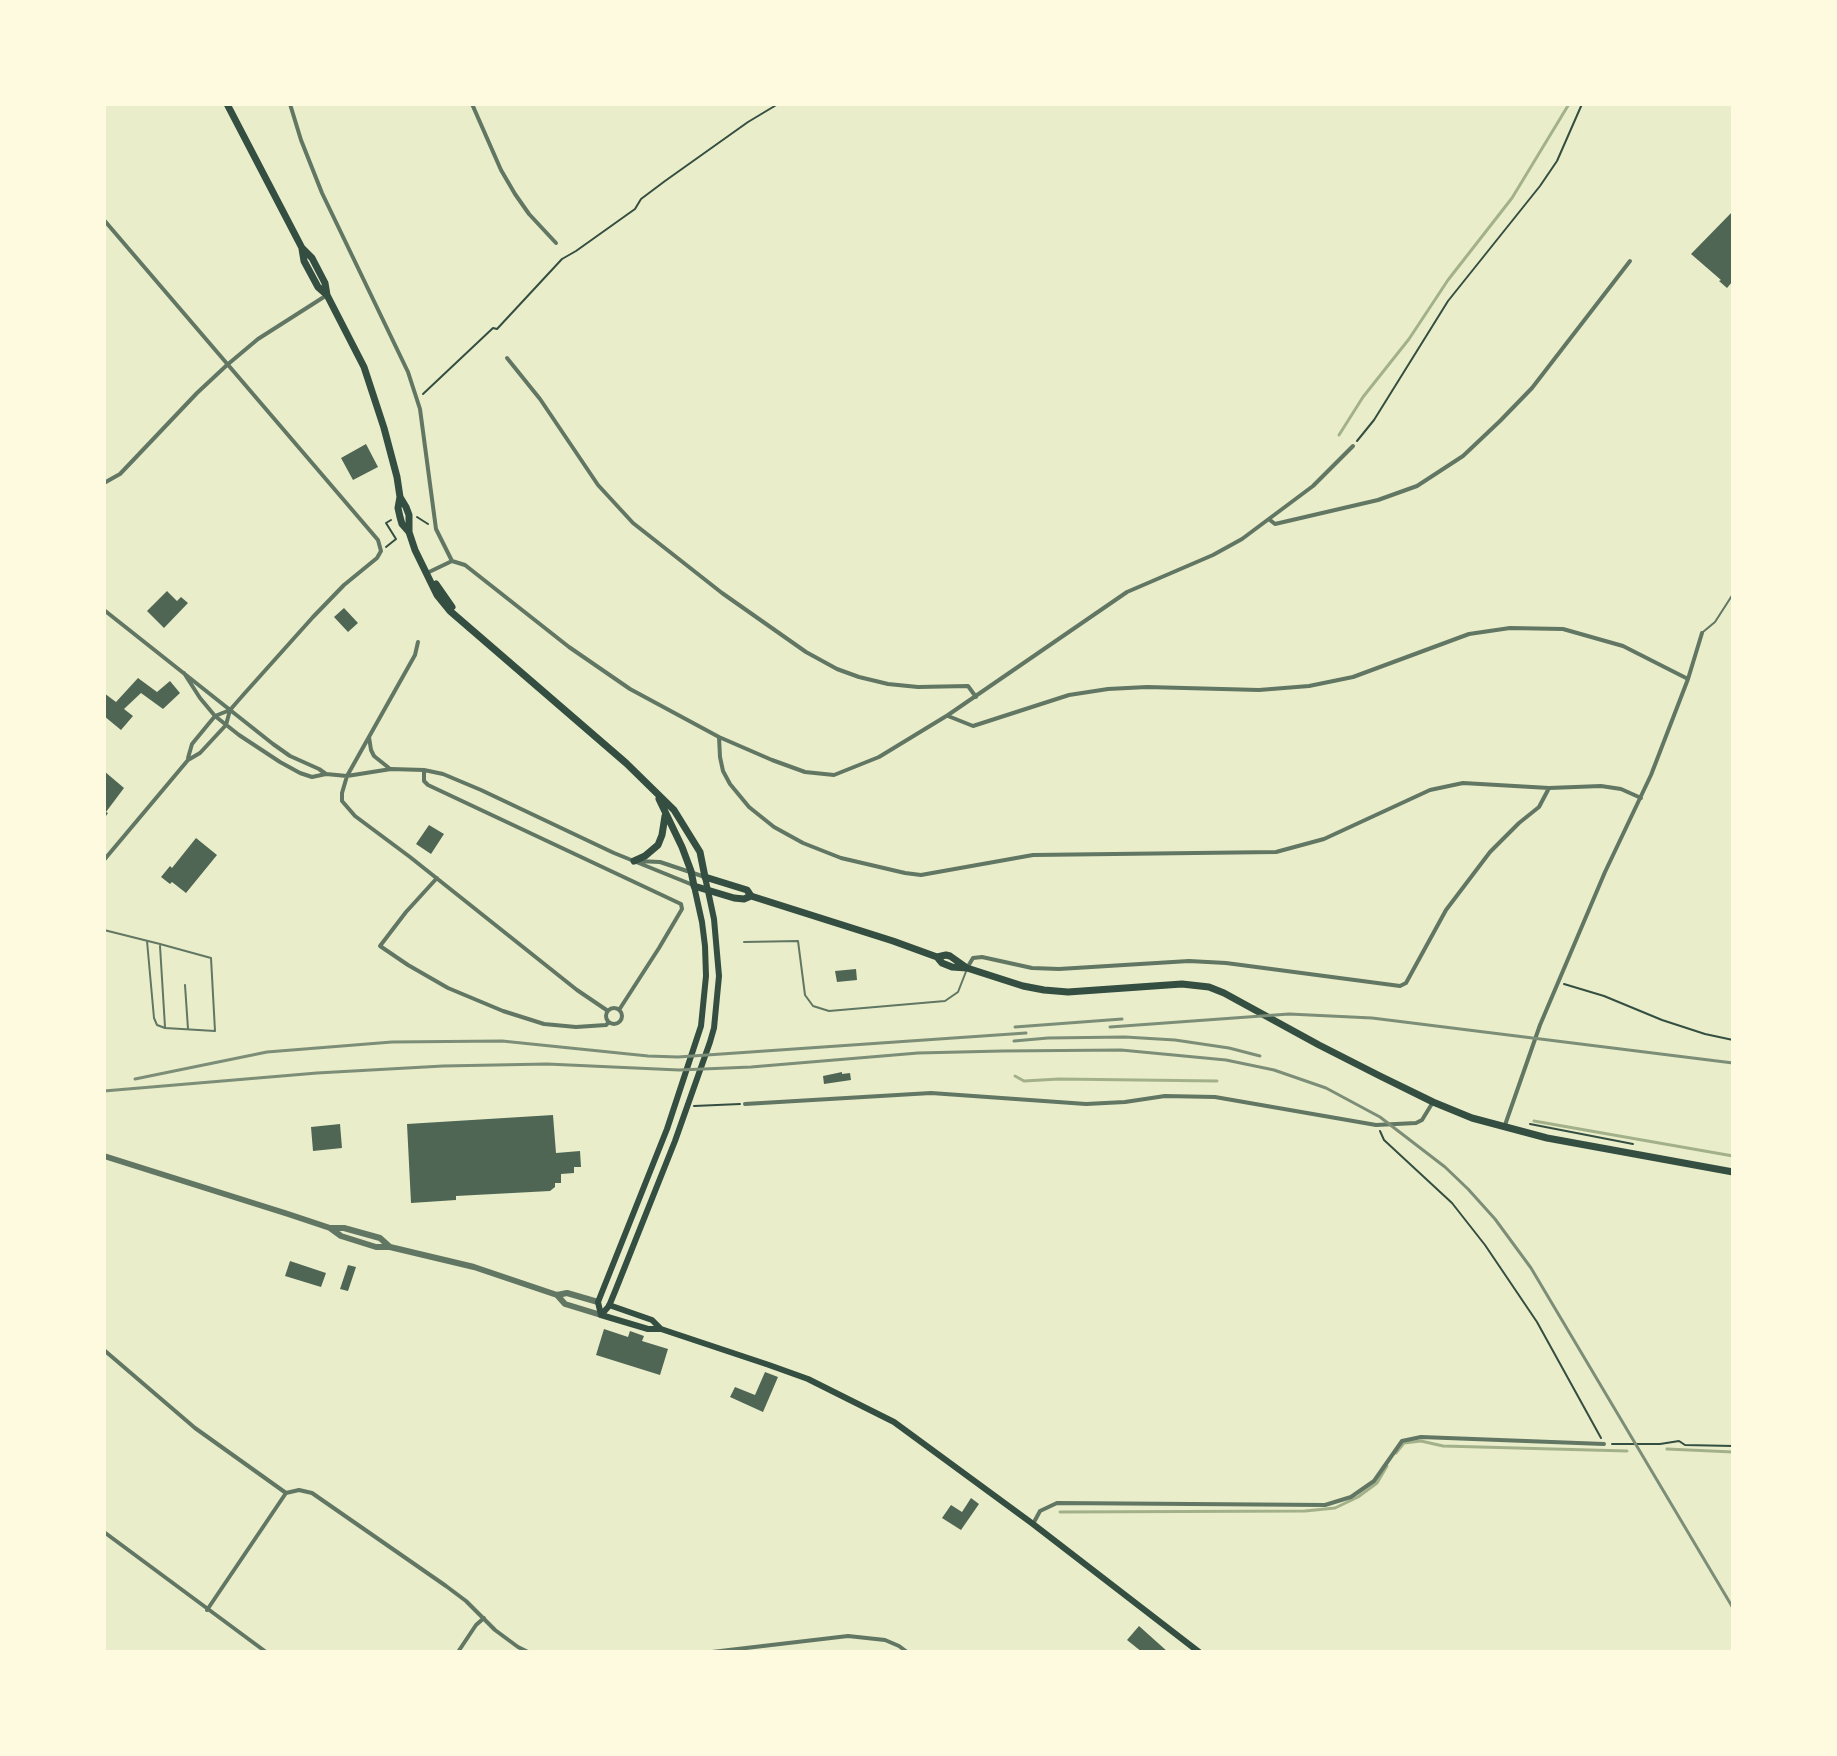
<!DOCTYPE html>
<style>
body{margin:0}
#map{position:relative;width:1837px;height:1756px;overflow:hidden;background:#e9edc9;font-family:Commissioner,sans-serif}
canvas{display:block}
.frame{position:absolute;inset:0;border:106px solid #fefae0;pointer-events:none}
</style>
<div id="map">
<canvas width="1837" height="1756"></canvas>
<div class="frame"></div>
</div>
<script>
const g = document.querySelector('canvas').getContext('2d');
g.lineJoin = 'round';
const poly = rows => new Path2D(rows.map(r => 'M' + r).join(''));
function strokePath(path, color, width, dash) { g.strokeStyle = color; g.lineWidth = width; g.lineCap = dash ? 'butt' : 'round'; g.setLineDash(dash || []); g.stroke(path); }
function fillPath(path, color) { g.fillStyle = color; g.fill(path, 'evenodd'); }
strokePath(poly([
 [1339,435,1363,397,1409,339,1448,280,1512,198,1569,104],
 [1015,1076,1024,1081,1059,1079,1217,1081],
 [1534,1121,1733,1156],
 [1667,1449,1733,1452],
 [1396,1453,1404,1443,1421,1441,1443,1446,1627,1451],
 [1060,1512,1305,1511,1335,1508,1358,1497,1377,1483,1387,1466]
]), '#a3b18a', 3);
fillPath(poly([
 [1733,211,1733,281,1727,288,1719,281,1721,280,1691,254],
 [366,444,378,467,353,480,341,458],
 [167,591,177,601,181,597,188,603,164,628,147,611],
 [344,608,358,623,348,632,334,617],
 [138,678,157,692,170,681,180,693,163,709,141,693,124,709,133,716,121,730,104,716,104,693,116,702],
 [104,771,124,788,106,812,108,813,104,819],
 [429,825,444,834,431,854,416,844],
 [196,838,217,855,186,893,172,882,170,884,161,877,170,866,172,868],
 [856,969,857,980,837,982,835,971],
 [842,1072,842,1074,850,1073,851,1080,824,1084,823,1076],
 [553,1115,556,1153,580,1151,581,1167,574,1167,574,1173,561,1174,561,1183,555,1183,555,1187,550,1191,456,1196,456,1200,411,1203,407,1124],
 [340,1124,342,1148,313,1151,311,1127],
 [290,1261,326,1273,321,1287,285,1276],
 [348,1265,356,1267,348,1291,340,1289],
 [604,1329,628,1337,630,1331,644,1336,642,1341,668,1349,660,1375,596,1355],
 [765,1372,778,1377,763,1412,730,1397,735,1387,755,1395],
 [971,1498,979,1504,961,1530,942,1518,951,1505,962,1512],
 [1139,1626,1168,1652,1142,1652,1127,1640]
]), '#4f6655');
strokePath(poly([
 [423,394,493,328,497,329,562,259,576,251,635,209,641,199,665,181,748,122,778,104],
 [1357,441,1374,420,1448,301,1540,186,1557,161,1582,104],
 [417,517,428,524],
 [386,547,396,539,386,523,391,520],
 [1564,984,1604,996,1662,1020,1705,1034,1733,1040],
 [694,1106,740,1104],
 [1530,1124,1633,1144],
 [1380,1131,1384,1140,1452,1203,1485,1245,1537,1322,1601,1438],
 [1612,1444,1660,1444,1679,1441,1685,1445,1733,1446]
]), '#344e41', 2);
strokePath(poly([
 [1703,632,1715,622,1733,594],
 [104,930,160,944,211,958,215,1031,165,1028,157,1025,154,1018,147,941],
 [744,942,798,941,805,995,813,1006,829,1011,945,1001,958,992,967,969],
 [160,946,165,1027],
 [185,985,188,1029]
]), '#617663', 2);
strokePath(poly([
 [290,104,301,140,322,193,408,372,420,409,436,529,452,561],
 [472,104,501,170,515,194,529,214,556,243],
 [104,220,378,540,381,551,377,558,344,585,313,617,244,694,230,710,226,725,200,753,188,760,104,860],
 [507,358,540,399,598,485,633,523,722,593,806,652,837,669,859,677,888,684,918,687,968,686,976,697],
 [104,483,120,474,197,393,227,365,258,339,327,295],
 [1270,520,1275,524,1378,500,1417,486,1463,456,1500,421,1532,388,1630,261],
 [427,573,452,561,465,565,569,647,630,689,719,737,772,760,805,772,834,775,879,757,948,715,1127,592,1213,555,1242,539,1313,486,1353,446],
 [104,610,273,744,290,756,319,769,326,774],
 [418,642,415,655,347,776,342,793,342,801,355,816,410,857,577,990,608,1011],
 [184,673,200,698,215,716,239,735,280,762,300,773,312,777,326,774,347,776,391,769,424,770,443,774,481,790,614,853,693,885],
 [948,716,973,726,1069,695,1108,689,1147,687,1259,690,1309,686,1353,677,1469,634,1510,628,1563,629,1623,646,1688,679],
 [369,737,371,750,374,756,389,768],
 [719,737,720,757,723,771,730,784,749,807,774,827,803,843,841,858,905,873,921,875,1033,855,1276,852,1324,839,1430,790,1463,783,1549,788,1601,786,1621,789,1641,798],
 [188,758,192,744,215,716,230,710],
 [424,770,424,781,428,785,681,904,682,909,659,948,619,1010],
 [637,861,660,862,705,877],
 [437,878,406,912,380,946,408,965,448,988,503,1011,544,1024,576,1027,606,1025,609,1022],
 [967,968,973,958,982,957,1032,968,1059,969,1189,961,1226,963,1400,986,1406,983,1446,910,1490,852,1519,823,1539,807,1549,788],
 '606 1016a8 8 0 1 1 16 0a8 8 0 1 1-16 0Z',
 [745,1104,931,1093,1086,1104,1125,1102,1165,1096,1215,1097,1376,1125,1416,1123,1422,1120,1433,1102],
 [1505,1125,1540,1025,1605,872,1651,775,1688,679,1702,633],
 [104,1350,195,1428,286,1493],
 [1033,1524,1040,1511,1057,1503,1325,1505,1351,1497,1374,1481,1402,1441,1421,1437,1604,1444],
 [104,1532,266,1652],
 [207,1610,286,1493,299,1490,312,1493,446,1586,466,1601,495,1630,518,1647,528,1652],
 [458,1652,476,1625,484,1618],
 [712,1652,848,1636,885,1640,899,1646,907,1652]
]), '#617663', 4);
strokePath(poly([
 [104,1156,288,1214,330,1228,341,1236,376,1247,390,1247,474,1267,557,1295,567,1293,598,1302],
 [330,1228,344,1228,380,1238,390,1247],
 [557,1295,565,1304,601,1315]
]), '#617663', 6);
strokePath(poly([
 [609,1305,652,1320,660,1328],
 [601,1315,648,1329,661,1329,769,1365,808,1379,894,1422,1033,1524,1199,1652],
 [601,1315,609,1306,616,1289,675,1141,710,1042,714,1028,719,976,714,919,705,877],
 [601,1315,598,1302,667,1129,701,1026,706,976,705,946,702,922,694,886]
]), '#344e41', 6);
strokePath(poly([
 [227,104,302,248,312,258,325,283,327,295,364,367,384,428,397,477,400,497,398,508,400,517,402,524,409,532,415,550,437,595,450,611,626,763,674,810,700,852,705,877,747,890,751,896,893,941,937,957,942,963,952,967,967,968,1023,986,1044,990,1068,992,1182,984,1209,987,1224,993,1319,1045,1380,1076,1433,1102,1472,1118,1547,1138,1733,1172],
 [302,249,304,261,318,287,326,294],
 [400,497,406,507,409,515,409,532],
 [436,584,452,607],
 [659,799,682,847,691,871,694,886,734,898,744,899,751,896],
 [634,861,645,856,658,845,662,835,665,816],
 [937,957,946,955,950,956,967,968]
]), '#344e41', 7);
strokePath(poly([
 [1015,1027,1122,1019],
 [1110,1027,1289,1014,1372,1018,1733,1063],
 [1014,1041,1048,1038,1125,1037,1175,1040,1229,1048,1260,1056],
 [135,1079,267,1052,392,1042,502,1041,648,1056,678,1057,1026,1033],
 [104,1091,317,1073,443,1066,547,1064,679,1070,751,1067,918,1053,1002,1051,1121,1050,1226,1060,1274,1070,1326,1088,1380,1117,1445,1167,1468,1189,1495,1219,1531,1268,1733,1608]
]), '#7c8e77', 3);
</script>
